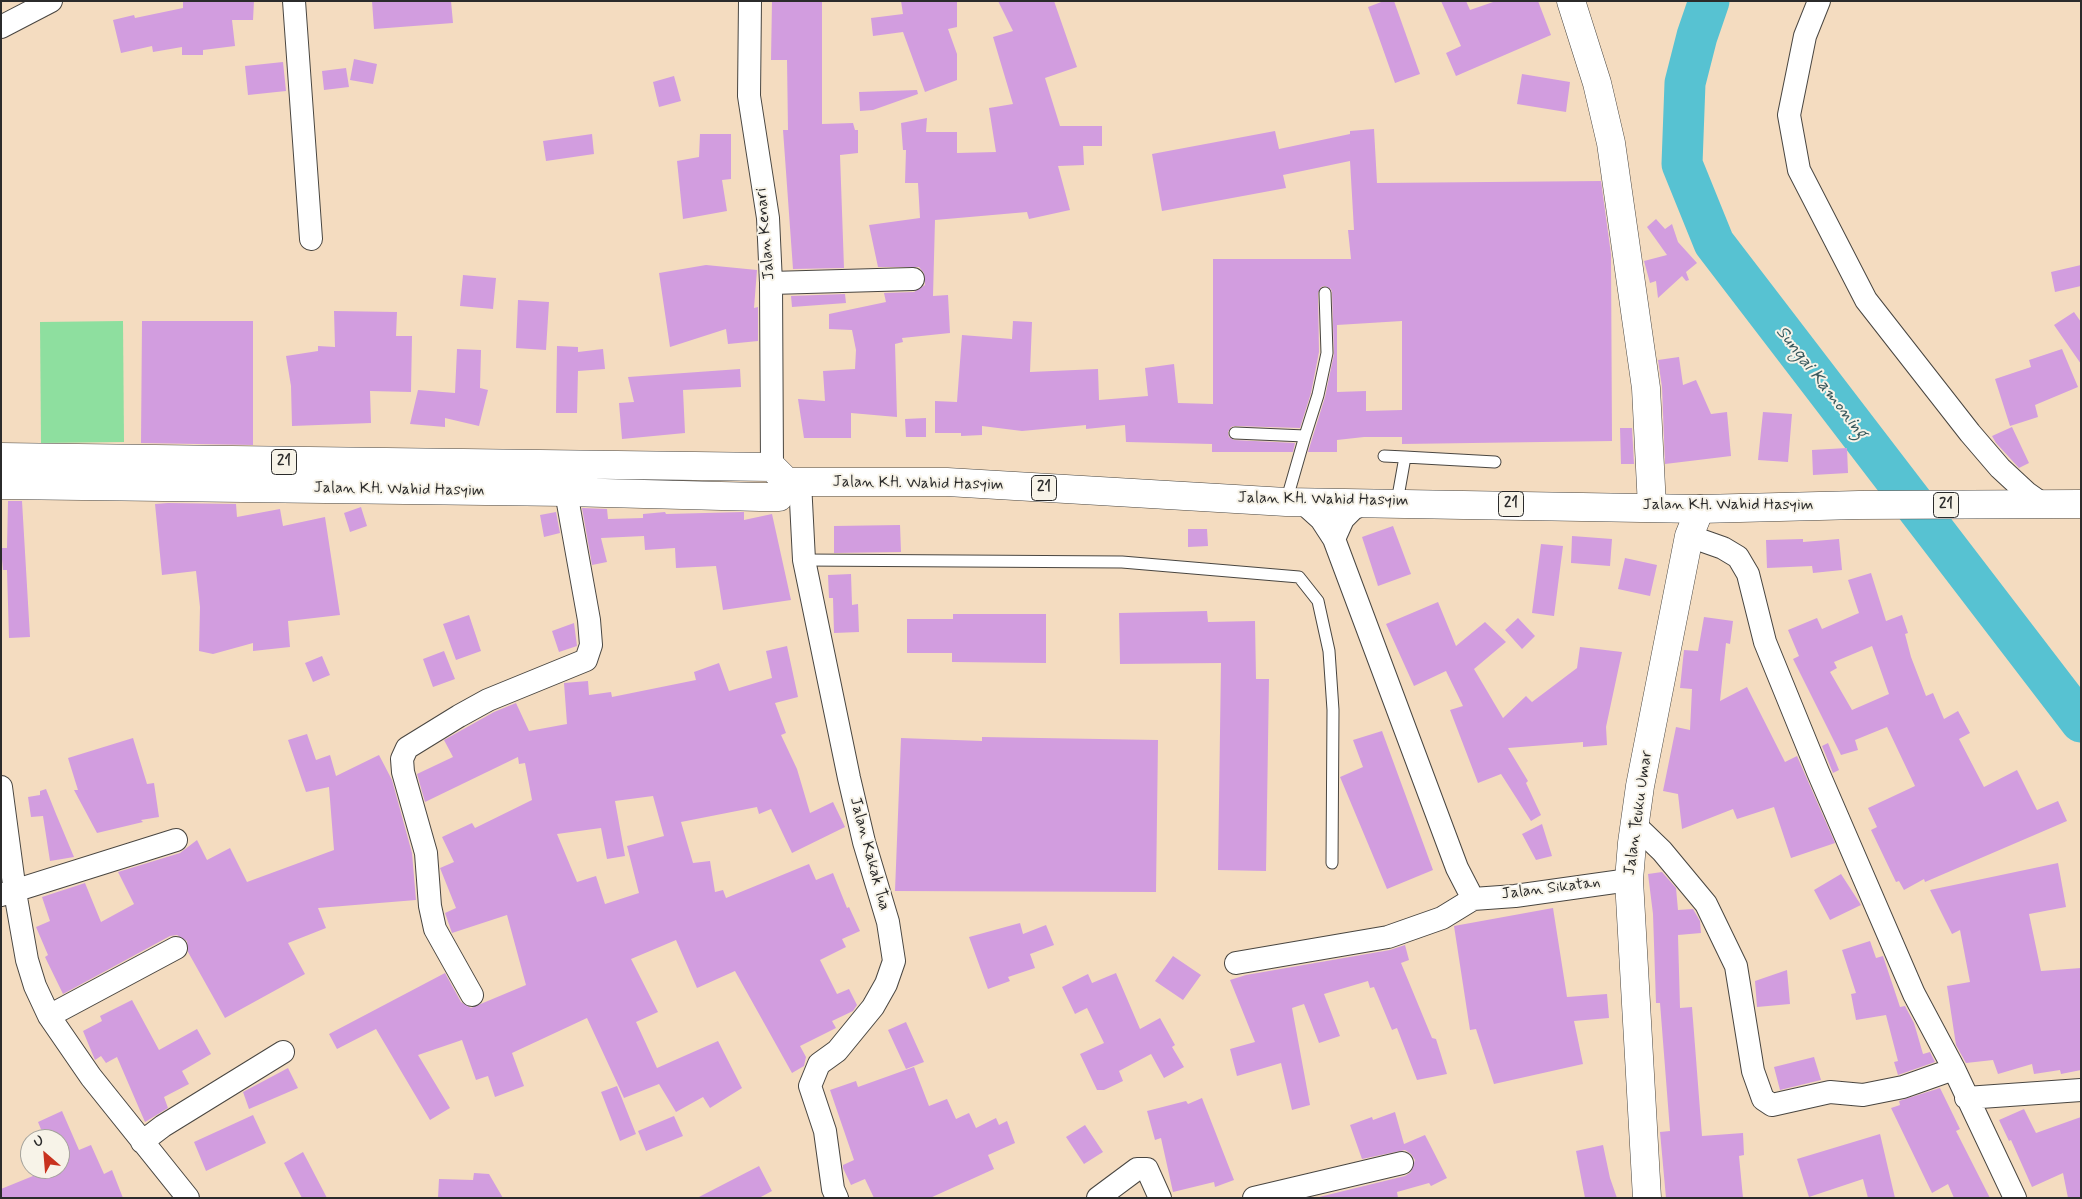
<!DOCTYPE html>
<style>
body{margin:0}
#map{position:relative;width:2082px;height:1199px;overflow:hidden;background:#f4dcc0;font-family:Mynerve,sans-serif}
canvas{display:block}
.frame{position:absolute;inset:0;border:2px solid #2b2b2b;pointer-events:none}
.north{position:absolute;left:20px;top:1129px;width:50px;height:50px;box-sizing:border-box;background:#f7f3e8;border:1px solid #a5a39c;border-radius:50%;rotate:333deg;font-size:14px;font-weight:700;line-height:20px;text-align:center;color:#2b2b2b}
.north::after{content:'';display:block;margin:auto;width:18px;height:22px;background:#c8321e;clip-path:polygon(50% 0,100% 100%,50% 72%,0 100%)}
</style>
<div id="map">
<canvas width="2082" height="1199"></canvas>
<div class="frame"></div>
<div class="north">U</div>
</div>
<script>
const g = document.querySelector('canvas').getContext('2d');
g.lineJoin = 'round';
function fillPath(path, color) { g.fillStyle = color; g.fill(path, 'evenodd'); }
const poly = rows => new Path2D(rows.map(r => 'M' + r).join(''));
function strokePath(path, color, width, dash) { g.strokeStyle = color; g.lineWidth = width; g.lineCap = dash ? 'butt' : 'round'; g.setLineDash(dash || []); g.stroke(path); }
function write(font, color, halo, rows, align = 'center') {
  g.font = font + ' Mynerve,sans-serif'; g.lineWidth = 4; g.setLineDash([]); g.textBaseline = 'middle'; g.strokeStyle = halo; g.fillStyle = color; for (const [text, x, y, turn = 0] of rows) {
    g.save(); g.translate(x, y); g.rotate((+turn || 0) * Math.PI / 180); g.textAlign = isNaN(turn) ? turn : align; if (halo) g.strokeText(text, 0, 0); g.fillText(text, 0, 0); g.restore();
  }
}
fillPath(poly([
 [123,321,124,442,41,443,40,322]
]), '#8edf9f');
strokePath(poly([
 [1709,1,1697,36,1685,83,1682,164,1714,243,2081,722]
]), '#57c2d2', 41);
fillPath(poly([
 [183,1,254,1,253,20,232,20,235,46,203,50,203,55,182,55,182,47,153,52,152,46,121,53,113,20,134,15,135,18,183,8],
 [372,1,451,1,453,23,374,29],
 [772,1,822,1,822,124,853,123,855,130,858,130,858,153,840,155,844,268,793,269,783,130,788,130,787,60,771,60],
 [901,1,957,1,957,27,948,29,957,54,957,80,925,92,903,32,873,36,871,18,903,14],
 [998,1,1054,1,1077,67,1045,78,1060,126,1102,126,1102,146,1083,146,1084,165,1058,166,1070,210,1029,219,1027,212,935,220,933,296,948,295,950,333,902,338,903,342,895,344,897,417,851,413,851,438,804,438,798,399,825,401,823,371,855,369,856,350,852,330,829,329,829,314,886,302,884,293,914,292,925,285,924,273,919,267,878,267,869,225,920,218,918,183,905,183,906,150,903,150,901,123,927,118,926,132,957,132,957,153,996,152,989,108,1013,104,993,37,1013,31],
 [1384,1,1394,1,1420,74,1395,83,1368,7],
 [1441,1,1466,1,1470,10,1496,1,1538,1,1551,35,1456,76,1446,53,1461,46],
 [354,59,377,64,373,84,350,80],
 [283,62,286,91,248,95,245,66],
 [346,68,349,87,324,90,322,71],
 [1522,74,1570,82,1566,112,1517,104],
 [674,76,681,101,659,107,653,82],
 [917,90,918,94,873,110,860,111,859,92],
 [1374,129,1377,183,1601,181,1611,254,1612,441,1402,444,1402,437,1364,437,1337,440,1337,452,1308,452,1325,397,1334,354,1332,293,1331,289,1325,286,1321,287,1318,293,1319,352,1311,393,1300,428,1235,426,1231,427,1228,432,1229,437,1234,440,1295,443,1293,452,1212,452,1212,444,1126,442,1125,425,1086,429,1086,425,1022,431,982,426,982,435,961,436,961,433,935,433,935,401,957,402,962,335,1012,339,1013,321,1032,322,1030,372,1098,369,1099,400,1148,396,1145,368,1174,364,1178,403,1213,404,1213,259,1351,259,1348,230,1354,230,1350,161,1283,175,1286,188,1162,211,1152,154,1275,131,1279,149,1350,134,1350,131],
 [1402,321,1402,410,1366,411,1366,391,1337,392,1337,325],
 [592,134,594,154,546,161,543,141],
 [700,134,731,134,731,179,722,180,727,211,683,219,677,161,699,157],
 [1656,219,1665,229,1672,224,1678,242,1697,263,1686,272,1689,280,1686,281,1682,276,1658,298,1656,281,1650,283,1644,261,1667,255,1647,227],
 [706,265,757,270,754,308,758,307,758,341,728,344,726,329,670,347,659,273],
 [2081,265,2081,286,2055,292,2051,272],
 [463,275,496,278,493,309,460,306],
 [845,294,846,303,792,307,791,296],
 [518,300,549,302,546,350,516,348],
 [334,311,397,312,396,336,412,336,411,392,370,391,371,423,292,426,291,386,286,356,318,351,318,346,335,347],
 [2074,312,2081,322,2081,364,2054,325],
 [142,321,253,321,253,445,141,443],
 [557,346,578,347,578,352,603,349,605,369,578,371,577,413,556,413],
 [457,349,481,350,480,388,488,390,479,426,445,418,445,427,410,424,418,390,455,393],
 [2062,349,2078,387,2035,405,2038,417,2010,426,1995,379,2031,367,2029,360],
 [1679,357,1683,385,1696,380,1711,414,1727,412,1731,456,1665,464,1662,387,1658,360],
 [740,369,741,387,683,390,685,433,622,439,619,403,634,402,628,377],
 [1763,412,1792,414,1788,462,1758,460],
 [926,418,926,437,906,437,905,419],
 [2012,427,2029,463,2019,468,1996,443,1992,436],
 [1620,428,1632,428,1634,464,1621,464],
 [1847,448,1848,473,1813,475,1812,450],
 [8,501,22,501,30,637,9,638,7,570,3,570,1,548,7,548],
 [168,503,236,504,237,517,280,509,283,526,325,517,340,615,288,621,290,647,253,651,253,643,213,654,199,651,200,607,196,571,162,575,155,504],
 [361,507,367,526,350,532,344,513],
 [582,508,607,509,608,519,643,518,643,514,665,512,666,514,744,512,744,520,772,514,791,600,723,610,716,566,676,568,675,548,645,550,644,536,601,538,607,562,592,565],
 [556,512,560,533,544,537,540,515],
 [900,525,901,552,834,553,834,526],
 [1393,526,1411,574,1378,586,1362,537],
 [1188,529,1207,529,1208,546,1188,547],
 [1572,536,1612,539,1610,566,1571,563],
 [1803,539,1803,542,1839,539,1842,570,1813,573,1812,566,1767,568,1766,540],
 [1541,544,1563,546,1554,616,1532,613],
 [1625,558,1657,565,1650,596,1618,589],
 [1871,573,1886,621,1902,615,1908,633,1905,634,1911,657,1926,696,1933,693,1944,719,1958,711,1970,733,1959,739,1984,787,2017,770,2037,810,2058,801,2067,821,1925,882,1924,879,1904,890,1899,881,1896,882,1871,830,1877,827,1868,808,1915,786,1887,727,1855,740,1858,750,1841,755,1793,659,1799,656,1788,630,1817,618,1822,629,1859,613,1848,580],
 [1872,646,1889,694,1852,710,1830,672,1837,668,1834,662],
 [851,574,852,605,858,604,859,632,834,633,833,598,829,598,828,575],
 [1438,602,1456,646,1485,622,1506,642,1474,669,1503,718,1526,696,1532,702,1577,668,1580,647,1622,652,1606,727,1607,745,1583,747,1583,742,1508,748,1528,781,1526,783,1541,815,1531,821,1501,774,1478,783,1450,710,1463,706,1446,671,1414,686,1386,624],
 [1207,611,1208,622,1255,621,1256,679,1269,679,1266,871,1218,870,1221,663,1120,664,1119,613],
 [953,614,1046,614,1046,663,952,662,952,653,907,653,907,619,953,619],
 [469,615,481,651,456,660,443,624],
 [1704,617,1733,621,1730,644,1726,643,1720,701,1747,687,1785,762,1797,756,1835,843,1791,858,1774,807,1737,819,1733,809,1682,829,1678,794,1663,791,1676,727,1690,730,1692,689,1680,688,1684,650,1698,651],
 [1518,618,1535,636,1522,649,1505,630],
 [574,623,577,646,559,652,552,631],
 [787,646,798,697,775,703,786,733,781,735,797,769,810,813,833,802,845,827,792,853,771,809,759,814,757,807,681,822,693,863,710,861,715,892,723,890,726,898,809,864,816,880,833,873,847,908,849,907,860,931,842,939,846,947,820,960,837,994,849,989,857,1005,853,1011,832,1021,836,1028,800,1046,806,1057,804,1066,792,1073,735,971,697,988,676,940,631,959,658,1012,636,1022,657,1068,718,1041,742,1088,710,1108,703,1097,676,1112,659,1084,624,1098,587,1018,512,1053,524,1086,495,1097,488,1076,476,1080,462,1040,418,1055,450,1108,430,1120,376,1029,337,1049,329,1034,445,973,461,1002,471,1008,526,985,507,915,452,933,445,913,456,908,440,868,454,862,442,837,472,823,475,828,532,800,525,763,519,764,518,757,425,802,417,774,453,757,444,740,494,712,516,703,529,731,567,724,564,683,588,681,589,695,611,692,612,697,696,680,694,672,719,663,729,691,772,678,766,651],
 [653,796,664,836,627,846,639,893,605,904,596,876,577,882,557,834,601,828,607,859,625,856,615,801],
 [444,651,455,679,433,687,423,659],
 [322,656,330,675,313,682,305,663],
 [1382,731,1433,870,1387,889,1340,777,1363,767,1353,740],
 [307,734,316,760,330,755,336,776,379,755,392,780,412,853,416,900,318,908,326,928,288,943,305,974,225,1018,188,952,187,941,177,935,170,936,63,994,45,957,48,955,36,927,50,921,42,897,85,883,101,922,134,904,118,872,180,853,197,840,207,860,230,848,247,882,334,850,329,787,306,792,288,740],
 [982,737,1158,740,1156,892,895,891,901,738,982,741],
 [133,738,147,784,154,783,159,817,141,820,143,822,97,833,74,790,78,790,68,758],
 [1828,743,1839,770,1833,773,1822,746],
 [46,789,56,814,74,857,50,861,43,816,31,817,28,797,40,795,40,791],
 [1542,824,1552,856,1536,860,1522,834],
 [2058,863,2066,907,2029,914,2041,971,2081,968,2081,1070,2061,1074,2060,1070,2034,1074,2032,1064,1998,1074,1993,1060,1966,1063,1956,1045,1947,986,1970,982,1960,930,1952,934,1930,890],
 [1662,872,1676,888,1678,910,1693,909,1700,921,1701,933,1678,935,1680,1008,1692,1007,1702,1136,1743,1133,1744,1155,1739,1156,1743,1198,1666,1198,1660,1132,1670,1131,1660,1003,1656,1003,1653,914,1648,874],
 [1841,874,1861,905,1830,920,1814,890],
 [1553,908,1567,997,1607,994,1609,1018,1574,1021,1583,1064,1494,1084,1476,1029,1470,1030,1454,926],
 [1020,923,1023,934,1046,925,1054,945,1030,954,1035,968,1008,977,1010,981,988,989,969,937],
 [1870,941,1876,958,1883,956,1900,1007,1905,1006,1914,1023,1923,1054,1930,1052,1935,1062,1898,1075,1894,1062,1898,1061,1886,1015,1856,1020,1851,994,1856,993,1842,950],
 [1405,945,1409,960,1401,963,1432,1038,1436,1039,1447,1074,1417,1080,1397,1028,1392,1030,1374,987,1370,988,1368,981,1324,994,1340,1036,1319,1043,1304,1004,1292,1008,1310,1105,1292,1110,1281,1063,1237,1076,1230,1049,1255,1042,1230,980,1246,975,1390,950],
 [1173,956,1201,975,1183,1000,1155,981],
 [1787,970,1790,1004,1757,1007,1755,981],
 [1116,973,1140,1029,1160,1018,1175,1045,1172,1047,1184,1067,1164,1078,1151,1054,1119,1071,1123,1081,1104,1090,1097,1090,1080,1054,1104,1043,1087,1008,1075,1014,1062,987,1088,974,1092,983],
 [132,1000,159,1050,197,1029,211,1054,182,1071,189,1084,164,1097,168,1108,145,1122,117,1057,106,1063,101,1056,95,1060,83,1031,102,1021,100,1016],
 [906,1022,924,1062,906,1069,888,1030],
 [1814,1057,1821,1080,1780,1090,1774,1067],
 [914,1067,929,1106,947,1099,956,1119,969,1113,976,1128,996,1118,999,1125,1007,1121,1015,1143,988,1155,994,1169,930,1198,874,1198,865,1179,851,1185,843,1168,843,1165,854,1160,830,1090,856,1081,858,1087],
 [288,1068,298,1088,249,1109,243,1092],
 [617,1086,636,1134,620,1141,601,1092],
 [1940,1088,1960,1129,1956,1131,1990,1198,1954,1198,1948,1184,1932,1193,1891,1108,1900,1105,1899,1101],
 [1202,1098,1234,1180,1215,1187,1214,1182,1173,1192,1161,1138,1155,1140,1147,1111,1186,1101,1188,1104],
 [2024,1109,2036,1133,2081,1117,2081,1198,2068,1198,2063,1173,2032,1187,2011,1140,2009,1141,1999,1120],
 [62,1111,79,1150,91,1145,104,1174,112,1170,123,1198,1,1198,1,1189,33,1176,28,1167,30,1166,30,1169,60,1169,60,1139,45,1139,38,1122],
 [1395,1112,1404,1144,1425,1135,1447,1178,1431,1186,1429,1183,1397,1192,1398,1198,1315,1198,1405,1176,1411,1172,1415,1160,1411,1154,1405,1150,1362,1159,1350,1125,1372,1117,1373,1120],
 [253,1115,266,1143,206,1171,194,1142],
 [674,1116,683,1136,646,1151,638,1131],
 [1085,1125,1103,1152,1084,1164,1066,1137],
 [1880,1134,1895,1198,1868,1198,1863,1179,1809,1197,1797,1159],
 [1603,1145,1610,1178,1617,1198,1585,1198,1576,1151],
 [303,1152,327,1198,302,1198,284,1163],
 [759,1166,772,1191,759,1198,697,1198],
 [474,1173,489,1174,503,1198,438,1198,439,1179,473,1180]
]), '#d29ddf');
const lane = poly([
 [1235,433,1305,436,1286,502],
 [1305,436,1318,395,1327,353,1325,293],
 [1384,456,1405,457],
 [1397,502,1405,457,1495,462],
 [804,560,1122,562,1299,577,1318,601,1329,651,1333,710,1332,863]
]);
const street = poly([
 [294,1,311,239],
 [750,1,749,96,768,218,771,283,772,467],
 [1819,1,1805,36,1789,115,1799,170,1866,300,1970,433,2000,468,2027,493,2044,505],
 [1,27,51,1],
 [771,283,913,279],
 [800,482,804,560,849,778,864,842,888,922,894,961,886,984,873,1007,837,1051,819,1064,810,1086,825,1131,833,1189,837,1198],
 [1301,501,1321,519,1334,539,1457,868,1473,899],
 [1689,536,1723,548,1738,557,1748,574,1765,642,1818,772,1914,994,1954,1069,2015,1198],
 [1334,539,1343,519,1353,509,1369,501],
 [1,787,15,892,27,960,35,986,49,1016,91,1077,188,1198],
 [1634,824,1662,851,1706,904,1736,966,1753,1071,1763,1099,1772,1105,1830,1092,1863,1095,1903,1087,1954,1069],
 [1,895,176,840],
 [1236,963,1388,937,1442,918,1473,899,1515,896,1629,880],
 [472,995,435,929,430,906,426,853,403,772,402,759,407,748,459,716,488,700,586,660,591,645,589,620,566,492,566,475],
 [49,1016,176,948],
 [1966,1098,2081,1090],
 [142,1142,163,1126,283,1052],
 [1098,1198,1137,1169,1147,1169,1160,1198],
 [1254,1198,1402,1163]
]);
const secondary = poly([
 [1571,1,1597,83,1611,143,1646,388,1652,507],
 [1647,1198,1629,880,1632,843,1640,786,1689,536,1700,509]
]);
const highway = poly([
 [1,457,772,467,787,482,947,482,1286,502,1700,509,1859,505,2081,504],
 [1,485,566,492,760,497,779,497,787,482]
]);
strokePath(lane, '#494641', 13);
strokePath(street, '#494641', 24);
strokePath(secondary, '#494641', 29);
strokePath(highway, '#494641', 29);
strokePath(lane, '#fff', 11);
strokePath(street, '#fff', 22);
strokePath(secondary, '#fff', 28);
strokePath(highway, '#fff', 28);
for (const [x, y, w] of [
 [284,462,25],
 [1044,488,25],
 [1511,504,25],
 [1946,505,25]
]) { const box = new Path2D(); box.roundRect(x - w / 2, y - 12.5, w, 25, 4); g.fillStyle = '#f7f3e8'; g.fill(box); strokePath(box, '#2b2b2b', 1); }
write('bold 15px', '#2b2b2b', null, [
 ["21",284,462],
 ["21",1044,488],
 ["21",1511,504],
 ["21",1946,505]
]);
write('16px', '#2b2b2b', '#f7f3e8', [
 ["Jalan Kenari",766,234,-95],
 ["Jalan KH. Wahid Hasyim",918,484,1],
 ["Jalan KH. Wahid Hasyim",399,490,1],
 ["Jalan KH. Wahid Hasyim",1323,500,1],
 ["Jalan KH. Wahid Hasyim",1728,506],
 ["Jalan Teuku Umar",1639,813,-82],
 ["Jalan Kakak Tua",869,854,75],
 ["Jalan Sikatan",1551,889,-7]
]);
write('italic 18px', '#38585d', '#f7f3e8', [
 ["Sungai Kamoning",1821,383,52]
]);
</script>
